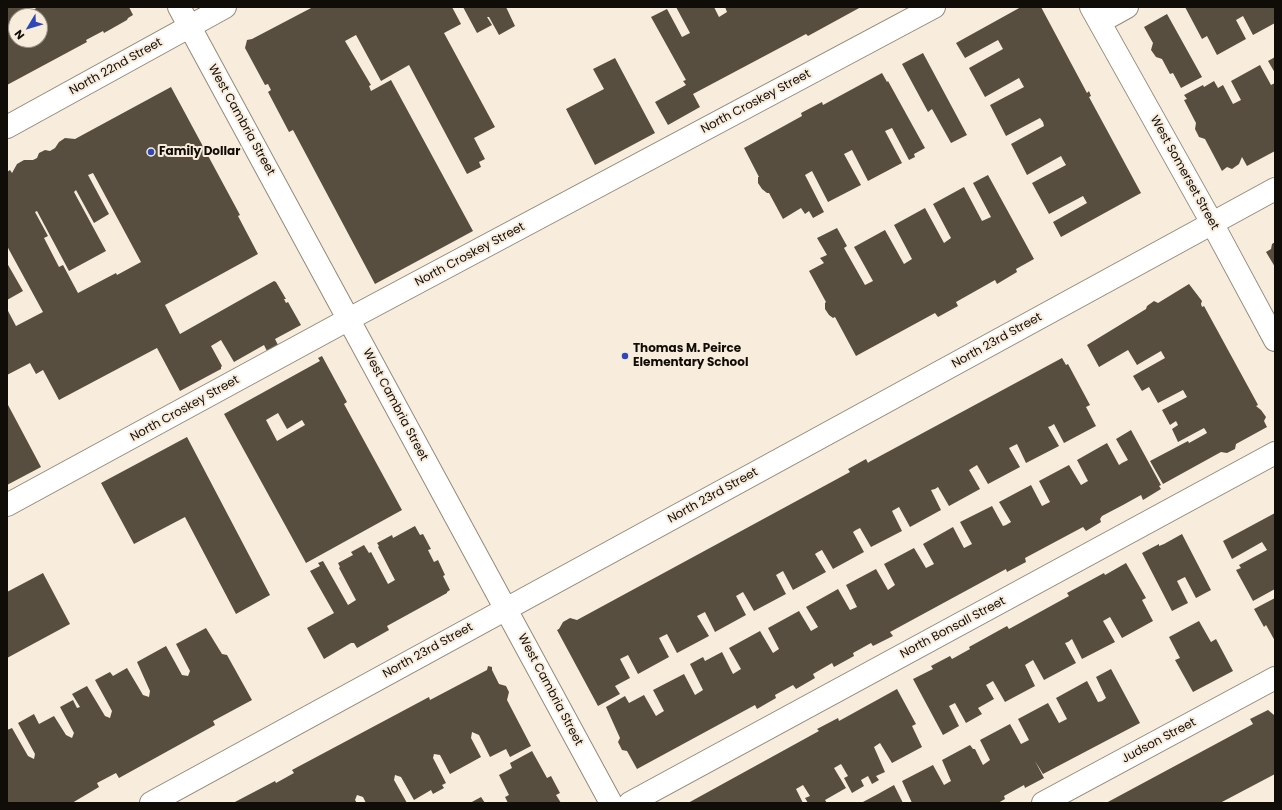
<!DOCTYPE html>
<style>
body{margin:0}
#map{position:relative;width:1282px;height:810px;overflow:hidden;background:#f8ecdc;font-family:Poppins,sans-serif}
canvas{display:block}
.frame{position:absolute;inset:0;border:8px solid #100c07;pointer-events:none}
.north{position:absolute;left:8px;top:8px;width:40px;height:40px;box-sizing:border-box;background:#f8ecdc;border:1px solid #9b9287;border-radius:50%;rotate:232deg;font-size:11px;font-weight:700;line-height:16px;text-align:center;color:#100c07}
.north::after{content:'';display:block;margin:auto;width:14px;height:18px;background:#2e48b9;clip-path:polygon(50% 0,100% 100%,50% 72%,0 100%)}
</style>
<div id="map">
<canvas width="1282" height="810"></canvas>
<div class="frame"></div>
<div class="north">N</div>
</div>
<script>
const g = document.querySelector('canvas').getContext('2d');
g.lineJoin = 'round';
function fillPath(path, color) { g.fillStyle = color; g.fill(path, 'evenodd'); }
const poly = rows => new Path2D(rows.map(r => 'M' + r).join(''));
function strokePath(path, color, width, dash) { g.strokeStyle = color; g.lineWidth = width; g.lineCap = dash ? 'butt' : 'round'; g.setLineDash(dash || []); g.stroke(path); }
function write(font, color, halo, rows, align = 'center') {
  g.font = font + ' Poppins,sans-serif'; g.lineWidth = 4; g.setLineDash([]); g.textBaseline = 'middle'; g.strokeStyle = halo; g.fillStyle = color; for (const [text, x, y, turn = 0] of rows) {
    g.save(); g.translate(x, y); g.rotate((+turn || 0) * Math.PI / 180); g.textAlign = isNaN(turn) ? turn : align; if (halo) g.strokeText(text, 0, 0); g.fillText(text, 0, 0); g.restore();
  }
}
fillPath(poly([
 [7,7,25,7,28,13,38,7,129,7,133,15,128,18,127,20,104,33,103,31,86,40,87,42,7,85],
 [16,16,40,16,40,40,16,40],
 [313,7,452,7,461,24,444,33,495,127,474,138,485,159,479,162,481,167,467,174,409,65,381,81,356,35,345,41,371,85,369,86,371,91,391,80,473,231,375,284,293,130,289,132,268,92,271,90,268,84,265,85,245,48,247,40,252,39],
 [463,7,506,7,515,26,499,35,489,17,487,17,492,25,477,33],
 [676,7,714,7,719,17,727,12,725,7,861,7,808,36,806,34,693,94,700,107,668,125,655,102,686,85,683,81,686,80,651,17,667,9,682,37,690,33],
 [1021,7,1041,7,1087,93,1089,91,1091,96,1089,97,1141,193,1061,237,1053,222,1087,203,1083,196,1049,214,1032,183,1066,165,1063,160,1061,156,1027,175,1011,144,1044,126,1043,122,1040,118,1006,136,990,105,1024,87,1019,78,985,97,969,68,1003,49,998,40,965,58,956,43],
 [1185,7,1275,7,1275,23,1253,35,1243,16,1236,20,1246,39,1217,55,1207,36,1202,39],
 [1167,14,1202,77,1181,88,1173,73,1170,74,1162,59,1156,57,1151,50,1153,43,1144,27],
 [923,53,967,135,951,143,932,109,928,112,902,64],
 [1275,57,1275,73,1268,61],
 [615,58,655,133,595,165,566,109,604,89,593,69],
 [1260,65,1271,85,1275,83,1275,151,1247,166,1242,157,1239,164,1232,169,1227,167,1222,171,1205,139,1199,137,1195,129,1196,123,1184,100,1187,99,1184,95,1203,85,1204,87,1214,81,1218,88,1223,85,1233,104,1241,100,1231,81],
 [882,73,887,82,888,81,925,148,914,154,915,157,909,160,892,128,885,131,902,163,868,181,852,150,844,154,861,185,828,202,812,171,805,175,824,212,813,218,809,211,805,214,801,208,783,219,769,193,767,193,762,189,758,183,758,177,759,177,744,148,802,116,801,113,822,102,823,105],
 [171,87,240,215,238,216,258,254,165,305,180,334,274,281,276,282,286,299,284,299,286,303,288,302,301,325,275,339,278,345,267,351,264,345,234,362,221,340,211,346,222,366,221,367,221,369,180,391,157,348,59,400,43,370,36,374,30,363,7,375,7,309,16,326,43,312,7,246,7,172,10,170,12,173,17,164,24,160,33,160,37,158,39,153,45,150,50,151,55,148,59,142,65,138,75,139],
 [93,173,141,262,117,275,116,273,78,293,63,265,59,267,44,238,48,236,35,212,37,211,69,271,106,251,74,192,76,190,94,223,109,214,88,175],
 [988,175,1034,259,1016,269,1017,272,997,284,995,280,956,302,958,306,938,317,935,313,856,356,835,317,833,318,829,315,825,309,825,303,826,302,809,271,824,263,820,258,827,255,817,238,837,228,847,246,844,248,865,285,873,281,854,247,885,230,904,264,912,259,894,225,925,208,944,243,951,238,933,204,964,187,982,221,991,217,973,183],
 [1275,242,1275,267,1266,252,1271,249,1272,244],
 [7,263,23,291,7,300],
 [1189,284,1202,301,1201,304,1202,307,1204,306,1257,403,1258,405,1256,406,1261,410,1266,417,1264,421,1267,427,1236,444,1235,449,1227,453,1221,452,1163,484,1150,461,1188,441,1189,443,1207,433,1206,431,1204,428,1178,442,1172,429,1178,425,1176,421,1170,425,1162,410,1187,397,1183,390,1158,403,1149,387,1142,391,1133,376,1165,358,1161,351,1137,365,1128,350,1099,367,1087,345,1146,309,1147,306,1154,301,1158,303],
 [322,356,347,402,344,404,402,510,306,563,224,414,320,361,318,358],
 [278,413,287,429,302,420,305,425,277,441,266,420],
 [1062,358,1066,365,1068,364,1090,405,1086,407,1096,426,1064,443,1054,424,1051,426,1048,427,1059,446,1026,463,1017,444,1009,448,1020,467,988,484,977,465,969,470,980,489,949,506,938,487,935,489,931,490,941,510,910,527,899,507,892,511,902,531,871,547,860,528,856,530,853,532,864,552,833,569,822,550,818,552,815,554,826,572,793,590,783,571,776,575,786,594,754,611,743,592,736,596,746,615,715,632,705,612,697,616,709,636,677,653,667,634,659,638,669,657,638,674,628,655,620,659,630,678,615,686,620,694,598,706,557,630,559,629,563,622,570,618,577,620,850,472,848,469,866,459,868,463,869,462],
 [7,403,41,467,7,485],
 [1131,430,1161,485,1159,486,1161,489,1143,500,1141,495,1123,505,1102,516,1100,519,1101,522,1086,531,1083,527,1025,558,1026,562,1007,572,1006,569,890,632,893,636,873,646,871,643,853,653,854,656,834,667,832,663,813,674,815,678,796,689,793,685,775,695,776,698,757,709,755,705,637,769,627,751,622,750,618,742,620,738,606,707,625,696,629,703,644,695,656,716,659,714,664,711,653,690,684,674,695,695,703,690,690,664,703,657,705,661,722,652,733,674,741,669,729,648,760,631,773,653,779,649,768,628,799,611,811,631,818,627,806,607,838,589,850,610,857,607,846,585,876,569,888,590,895,585,884,564,914,548,926,568,934,564,923,544,953,527,964,548,972,544,960,522,992,506,1003,526,1006,525,1011,522,999,502,1031,485,1042,506,1050,502,1039,481,1069,465,1081,485,1088,481,1077,460,1107,443,1119,465,1122,463,1128,460,1116,439],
 [187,437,270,595,236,614,185,517,134,544,101,483],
 [1275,513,1275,589,1253,601,1236,570,1241,568,1239,565,1267,550,1262,542,1232,559,1223,541],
 [415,526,420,535,423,534,431,549,428,550,434,562,438,560,445,575,443,576,450,590,447,592,447,593,387,626,389,630,357,648,354,643,351,643,324,659,307,628,334,613,310,571,320,566,318,563,323,561,348,605,356,600,339,568,340,567,338,563,353,555,351,552,364,545,369,553,371,552,388,584,395,580,378,547,379,546,377,543,392,535,393,538],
 [1182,534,1211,590,1196,598,1185,577,1177,581,1188,603,1172,611,1142,553,1159,544,1159,546,1164,544],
 [1126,563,1146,598,1142,600,1153,621,1122,638,1110,617,1103,621,1115,642,1082,659,1072,639,1068,642,1065,643,1076,663,1044,680,1033,660,1025,665,1035,686,1005,702,993,681,986,685,994,699,978,708,982,714,966,723,955,703,949,706,959,726,943,735,913,679,933,669,931,666,950,656,952,659,970,649,969,647,1007,626,1009,629,1069,596,1067,593,1104,573,1105,575],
 [43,573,70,624,7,658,7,592],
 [1275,598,1275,641,1266,625,1264,627,1254,609],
 [1199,621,1211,642,1216,639,1233,671,1193,692,1175,660,1180,658,1169,637],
 [206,628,222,654,227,655,252,700,213,721,215,725,119,778,116,773,97,783,99,787,72,803,7,803,7,730,12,728,28,756,34,759,35,754,18,723,34,714,39,724,54,716,66,735,72,738,74,733,60,707,73,700,77,708,80,707,72,694,87,686,105,716,110,718,112,711,95,680,110,672,113,676,127,668,143,695,149,697,150,691,137,662,166,646,182,675,188,676,190,671,176,644],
 [488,666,492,667,492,670,499,684,506,686,509,692,507,700,531,746,510,757,506,749,490,757,479,735,472,732,471,738,481,757,450,774,440,755,434,754,433,758,446,783,442,785,444,788,433,794,431,790,414,800,401,777,395,775,394,780,407,803,366,803,363,797,357,795,355,800,357,803,233,803,275,781,276,783,294,773,292,770,429,697,430,700,487,670],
 [1111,669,1140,723,1043,774,1035,761,1044,778,1025,788,1024,785,1004,796,1005,799,998,803,912,803,902,781,933,765,944,785,951,781,942,760,970,745,973,749,975,749,983,765,990,760,980,740,1010,724,1021,744,1029,740,1018,719,1048,703,1059,723,1067,719,1056,698,1087,681,1098,702,1102,701,1106,698,1096,677],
 [897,689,916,724,912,726,922,747,892,763,880,743,874,747,885,772,876,776,879,780,872,784,868,776,861,780,864,786,852,793,844,778,848,776,841,764,834,768,846,788,825,800,827,803,808,803,805,798,810,796,803,785,796,789,803,803,688,803,819,731,817,729,838,718,839,721],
 [1268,710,1274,715,1275,715,1275,774,1220,803,1106,803,1253,724,1250,719],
 [532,751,547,778,551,776,560,793,556,795,561,803,508,803,505,797,509,795,499,775,512,768,510,763],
 [894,785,903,803,861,803,878,794],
 [481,797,485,803,470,803]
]), '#584e40');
const minor = poly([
 [179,7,611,803],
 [1091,7,1212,223,1275,340],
 [1100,22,1127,7],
 [7,127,225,7],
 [7,505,349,319,934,7],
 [151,803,1275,189],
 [630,803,1275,453],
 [1043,803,1275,678]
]);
strokePath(minor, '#948a7a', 24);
strokePath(minor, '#fff', 22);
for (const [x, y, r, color] of [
 [151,152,4,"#2e48b9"],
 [625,356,4,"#2e48b9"]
]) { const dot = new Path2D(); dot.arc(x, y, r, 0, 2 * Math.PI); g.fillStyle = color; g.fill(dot); strokePath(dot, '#f8ecdc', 1.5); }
write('12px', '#100c07', '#f8ecdc', [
 ["North 22nd Street",116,67,-29],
 ["North Croskey Street",756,102,-28],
 ["West Cambria Street",241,120,61],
 ["West Somerset Street",1184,173,61],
 ["North Croskey Street",470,255,-28],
 ["North 23rd Street",997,341,-29],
 ["West Cambria Street",395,405,62],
 ["North Croskey Street",185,409,-29],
 ["North 23rd Street",713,496,-29],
 ["North Bonsall Street",953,628,-28],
 ["North 23rd Street",428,651,-29],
 ["West Cambria Street",550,690,62],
 ["Judson Street",1159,741,-28]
]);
write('bold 12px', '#100c07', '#f8ecdc', [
 ["Family Dollar",159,152],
 ["Thomas M. Peirce",633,349],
 ["Elementary School",633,363]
], 'left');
</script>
